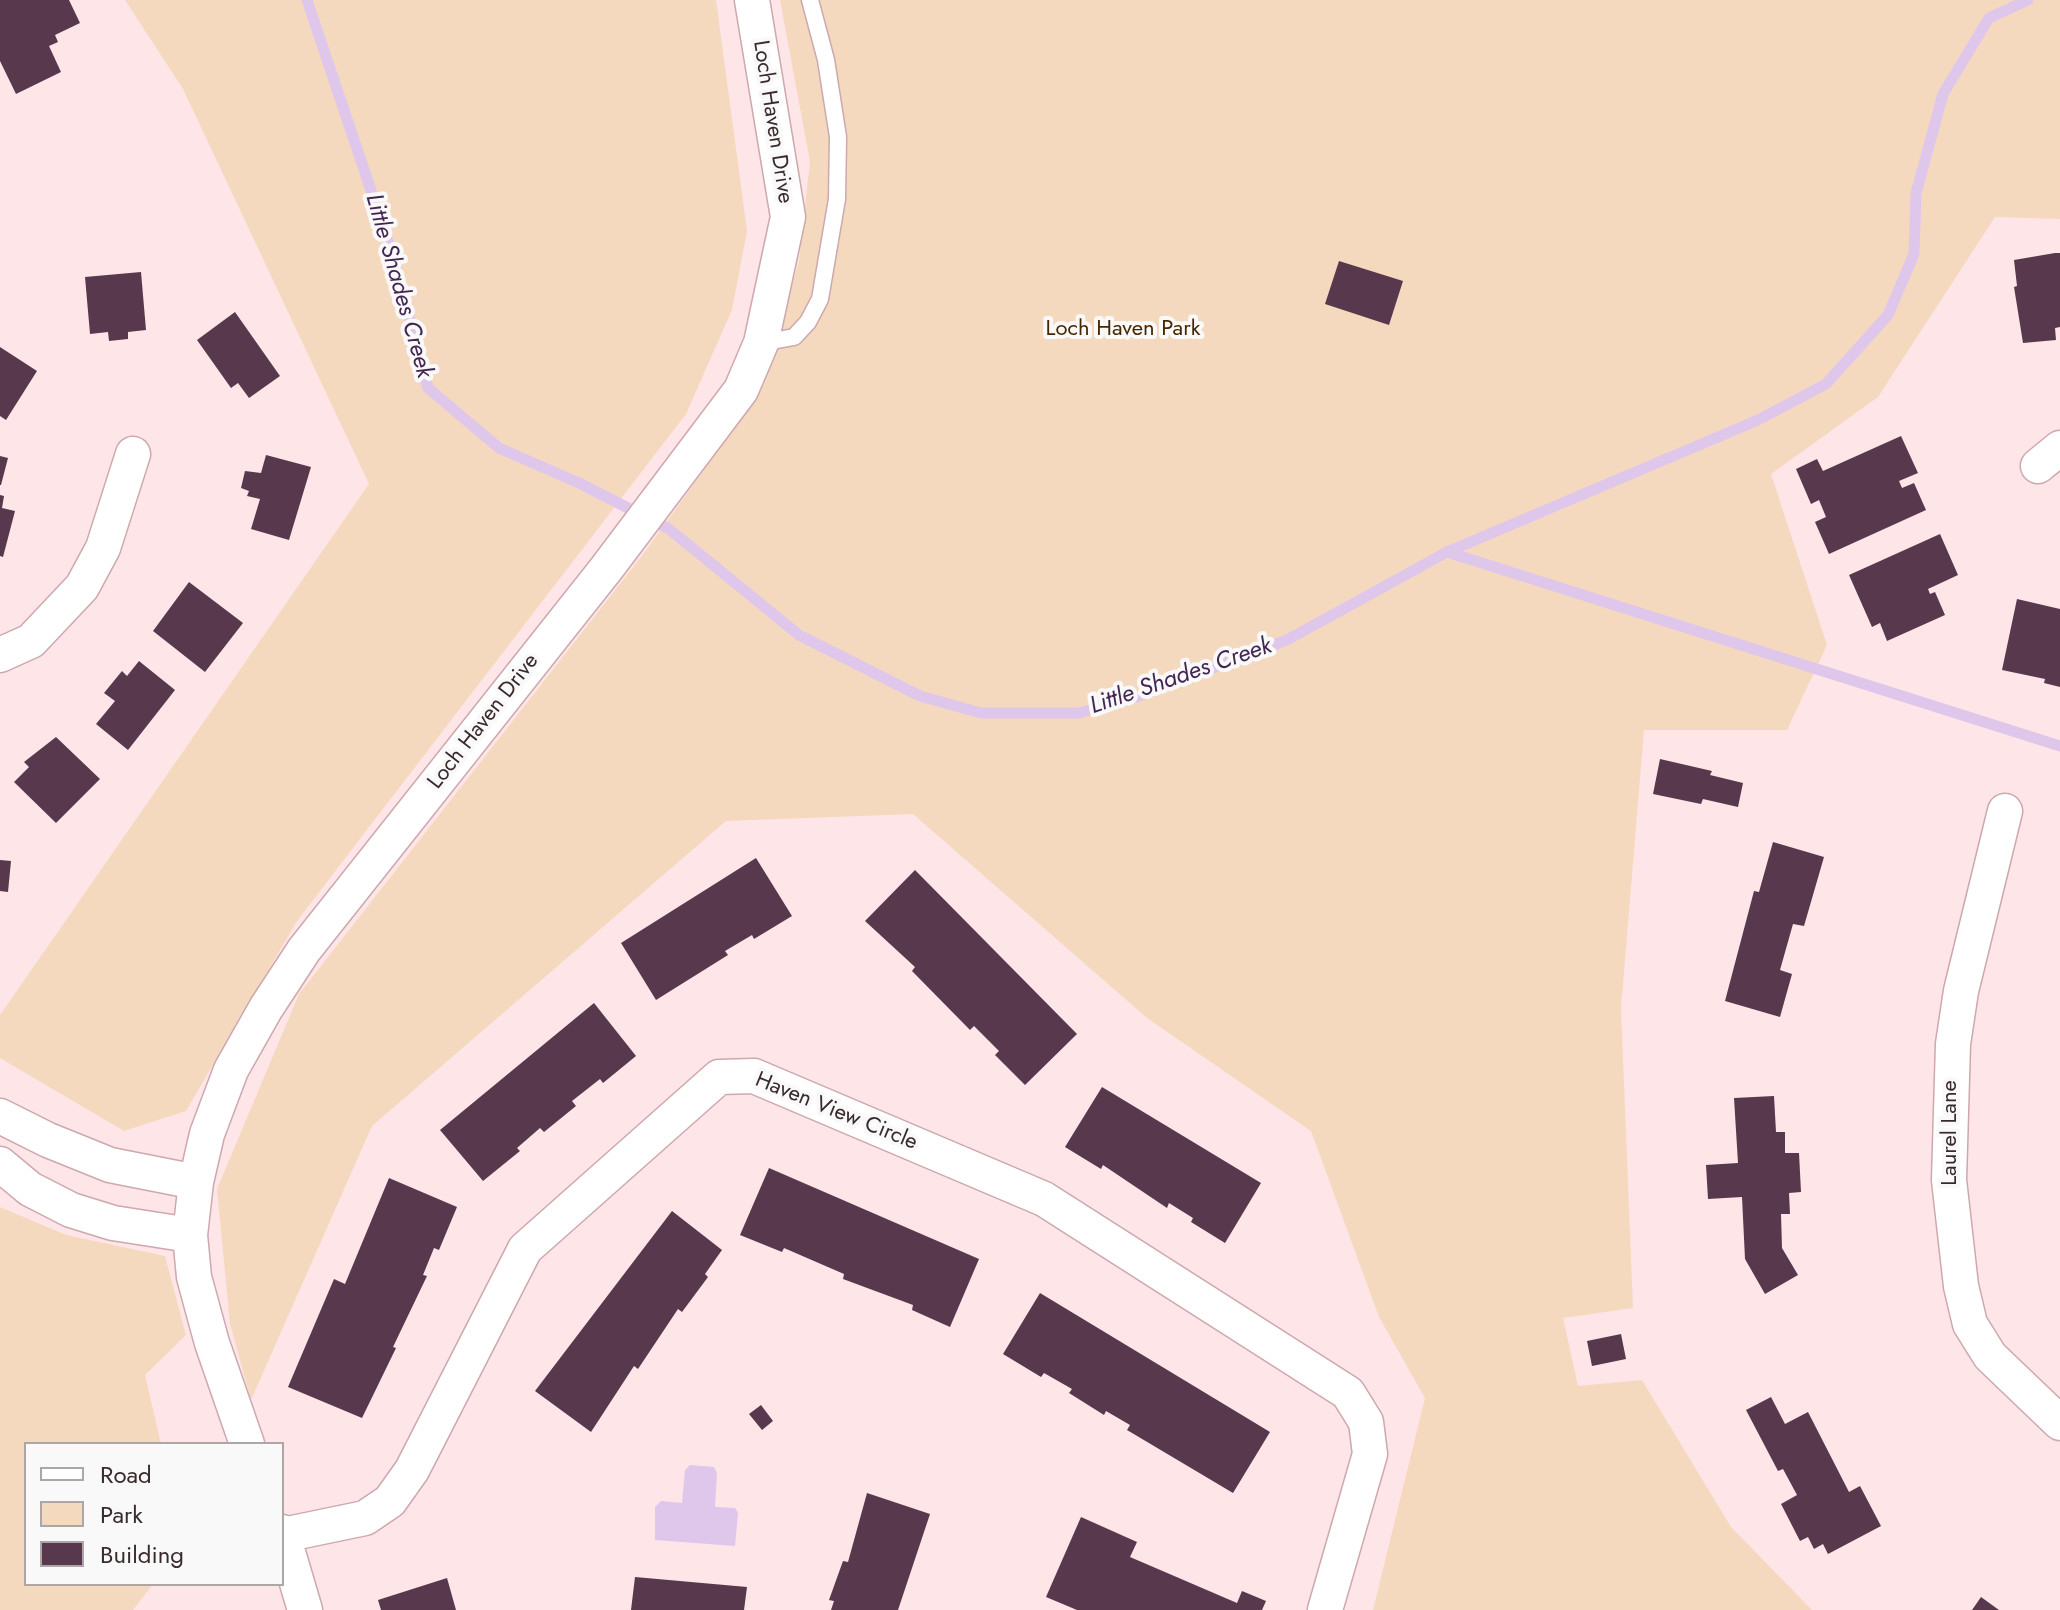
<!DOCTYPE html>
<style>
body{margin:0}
#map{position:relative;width:2060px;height:1610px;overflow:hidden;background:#fde5e8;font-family:Jost,sans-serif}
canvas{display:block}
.legend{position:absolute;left:24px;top:1442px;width:260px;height:144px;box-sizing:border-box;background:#f9f9f9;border:2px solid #aca6a7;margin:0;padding:10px 14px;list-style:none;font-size:24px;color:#392a2c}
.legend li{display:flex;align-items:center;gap:16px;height:40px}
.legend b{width:40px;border:2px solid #aca6a7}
</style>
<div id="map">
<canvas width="2060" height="1610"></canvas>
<ul class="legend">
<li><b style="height:10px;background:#fff"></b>Road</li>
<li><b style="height:22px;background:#f5d9bf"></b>Park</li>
<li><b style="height:22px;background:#58384c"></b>Building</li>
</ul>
</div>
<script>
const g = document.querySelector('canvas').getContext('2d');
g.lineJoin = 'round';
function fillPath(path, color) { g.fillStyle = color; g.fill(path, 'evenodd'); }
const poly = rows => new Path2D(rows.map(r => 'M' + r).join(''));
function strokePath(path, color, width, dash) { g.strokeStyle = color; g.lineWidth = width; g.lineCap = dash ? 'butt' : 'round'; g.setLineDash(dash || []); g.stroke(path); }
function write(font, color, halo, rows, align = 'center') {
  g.font = font + ' Jost,sans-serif'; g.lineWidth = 8; g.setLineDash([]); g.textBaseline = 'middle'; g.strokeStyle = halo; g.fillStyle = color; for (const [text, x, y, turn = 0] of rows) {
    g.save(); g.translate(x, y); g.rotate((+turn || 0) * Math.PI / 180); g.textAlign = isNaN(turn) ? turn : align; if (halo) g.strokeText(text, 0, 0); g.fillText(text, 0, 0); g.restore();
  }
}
fillPath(poly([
 [125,0,716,0,747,231,732,310,686,414,297,921,186,1111,124,1131,0,1058,0,1015,369,484,183,89],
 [780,0,2060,0,2060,219,1995,217,1878,397,1771,474,1827,645,1787,730,1644,730,1621,1008,1633,1308,1563,1318,1578,1386,1642,1380,1731,1527,1812,1610,1373,1610,1425,1398,1379,1317,1311,1131,1147,1018,913,814,726,821,372,1126,251,1400,230,1324,217,1189,299,994,641,557,720,448,765,377,799,261,810,162],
 [0,1207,66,1235,165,1256,186,1335,145,1375,161,1444,26,1444,26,1584,153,1584,133,1610,0,1610]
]), '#f5d9bf');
fillPath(poly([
 [690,1465,714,1467,717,1473,715,1507,735,1508,738,1513,735,1546,655,1540,655,1507,661,1501,682,1503,685,1470]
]), '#dfc7ec');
strokePath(poly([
 [307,0,392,253,428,388,499,448,579,483,669,529,799,635,920,696,981,713,1079,713,1136,697,1287,640,1447,552,1758,420,1826,384,1888,315,1914,254,1916,193,1943,94,1989,18,2028,0],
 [1447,552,2060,746]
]), '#dfc7ec', 11);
fillPath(poly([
 [0,0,69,0,80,23,55,35,58,42,49,46,61,72,16,94,0,61],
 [2055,253,2060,253,2060,327,2055,328,2056,340,2023,343,2014,287,2017,286,2014,260],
 [1339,261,1403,281,1389,325,1325,304],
 [141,272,146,330,128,332,128,339,109,341,108,332,90,334,85,277],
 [235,312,280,376,249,398,238,383,231,388,197,340],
 [0,347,37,371,6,420,0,416],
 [1901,436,1918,473,1899,481,1902,488,1914,483,1926,510,1829,554,1815,522,1826,517,1819,500,1811,504,1796,469,1817,459,1823,471],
 [266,455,311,467,289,540,251,529,260,499,247,496,249,491,241,488,245,471,261,473],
 [0,456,8,458,1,485,0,485],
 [0,495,4,496,2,508,15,511,3,557,0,556],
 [1940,534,1958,575,1928,589,1930,594,1935,592,1945,615,1887,641,1880,623,1872,627,1849,575],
 [189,582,243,623,205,672,153,631],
 [2017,599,2060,609,2060,687,2044,683,2045,679,2002,670],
 [139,661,175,690,128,750,96,724,115,701,104,693,122,671,127,676],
 [56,737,100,779,56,823,14,782,29,767,24,762],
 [1660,759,1712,771,1710,775,1743,783,1738,807,1703,799,1701,804,1653,794],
 [1773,842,1824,857,1804,926,1793,924,1780,970,1792,974,1780,1017,1725,1001,1754,891,1759,892],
 [756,858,792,916,754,939,752,935,725,951,728,955,656,1000,621,943],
 [0,860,11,861,8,892,0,891],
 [915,870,1077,1034,1025,1085,995,1055,999,1051,974,1026,970,1030,912,971,915,967,865,921],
 [594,1003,636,1056,603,1083,600,1079,572,1101,576,1106,544,1132,540,1128,517,1148,520,1151,483,1181,440,1130],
 [1102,1087,1261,1183,1225,1243,1191,1222,1193,1218,1169,1203,1167,1208,1103,1165,1101,1169,1065,1147],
 [1774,1096,1776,1132,1785,1132,1785,1153,1799,1153,1801,1192,1789,1193,1790,1214,1781,1214,1782,1248,1798,1275,1765,1294,1745,1259,1742,1197,1708,1199,1706,1165,1738,1163,1734,1098],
 [769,1168,979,1259,950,1327,912,1310,913,1305,843,1279,844,1274,784,1248,782,1252,740,1235],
 [389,1178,457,1207,439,1250,434,1248,423,1275,427,1276,393,1347,396,1348,362,1418,288,1387,334,1279,345,1284],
 [672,1211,722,1250,705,1274,708,1277,682,1312,678,1309,638,1369,634,1366,591,1432,535,1391],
 [1040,1293,1270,1432,1233,1493,1127,1430,1130,1425,1106,1411,1104,1415,1069,1393,1072,1389,1044,1373,1041,1377,1003,1354],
 [1621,1334,1626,1359,1592,1366,1587,1341],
 [1771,1397,1785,1424,1808,1412,1849,1492,1860,1486,1881,1526,1828,1554,1823,1544,1814,1549,1808,1537,1800,1541,1781,1504,1797,1495,1783,1469,1778,1471,1746,1410],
 [761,1405,773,1421,762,1430,749,1414],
 [867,1493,930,1514,898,1610,831,1610,834,1601,829,1600,843,1561,848,1562],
 [1081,1517,1137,1542,1130,1557,1237,1603,1242,1591,1266,1601,1262,1610,1077,1610,1046,1597],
 [635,1577,747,1587,744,1610,631,1610],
 [447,1578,456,1610,381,1610,378,1600],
 [1981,1597,1999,1610,1972,1610]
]), '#58384c');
const service = poly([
 [761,343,794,337,808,322,820,299,837,199,838,137,826,60,810,0]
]);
const minor = poly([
 [2038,466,2060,448],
 [0,655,31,641,82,587,103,548,133,454],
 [2005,811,1961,991,1953,1044,1949,1180,1961,1286,1970,1324,1990,1356,2060,1423],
 [0,1116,48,1140,110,1165,196,1182],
 [0,1164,30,1189,71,1210,113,1223,190,1235],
 [247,1444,212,1343,194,1277,190,1235,196,1182,207,1134,231,1070,266,1008,304,950,606,569,741,390,761,343,788,217,752,0],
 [282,1532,305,1610],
 [283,1535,365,1518,390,1501,412,1470,525,1249,719,1077,754,1076,1044,1199,1348,1393,1366,1422,1370,1454,1325,1610]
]);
strokePath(service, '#cda8ad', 19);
strokePath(minor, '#cda8ad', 37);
strokePath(service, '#fff', 16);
strokePath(minor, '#fff', 34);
write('22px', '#392a2c', '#f9f9f9', [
 ["Loch Haven Drive",772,122,81],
 ["Loch Haven Drive",484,722,-52],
 ["Haven View Circle",836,1112,22],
 ["Laurel Lane",1951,1133,-90]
]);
write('22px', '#462701', '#f9f9f9', [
 ["Loch Haven Park",1123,330]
]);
write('italic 24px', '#432552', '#f9f9f9', [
 ["Little Shades Creek",398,286,74],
 ["Little Shades Creek",1181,677,-19]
]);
</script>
